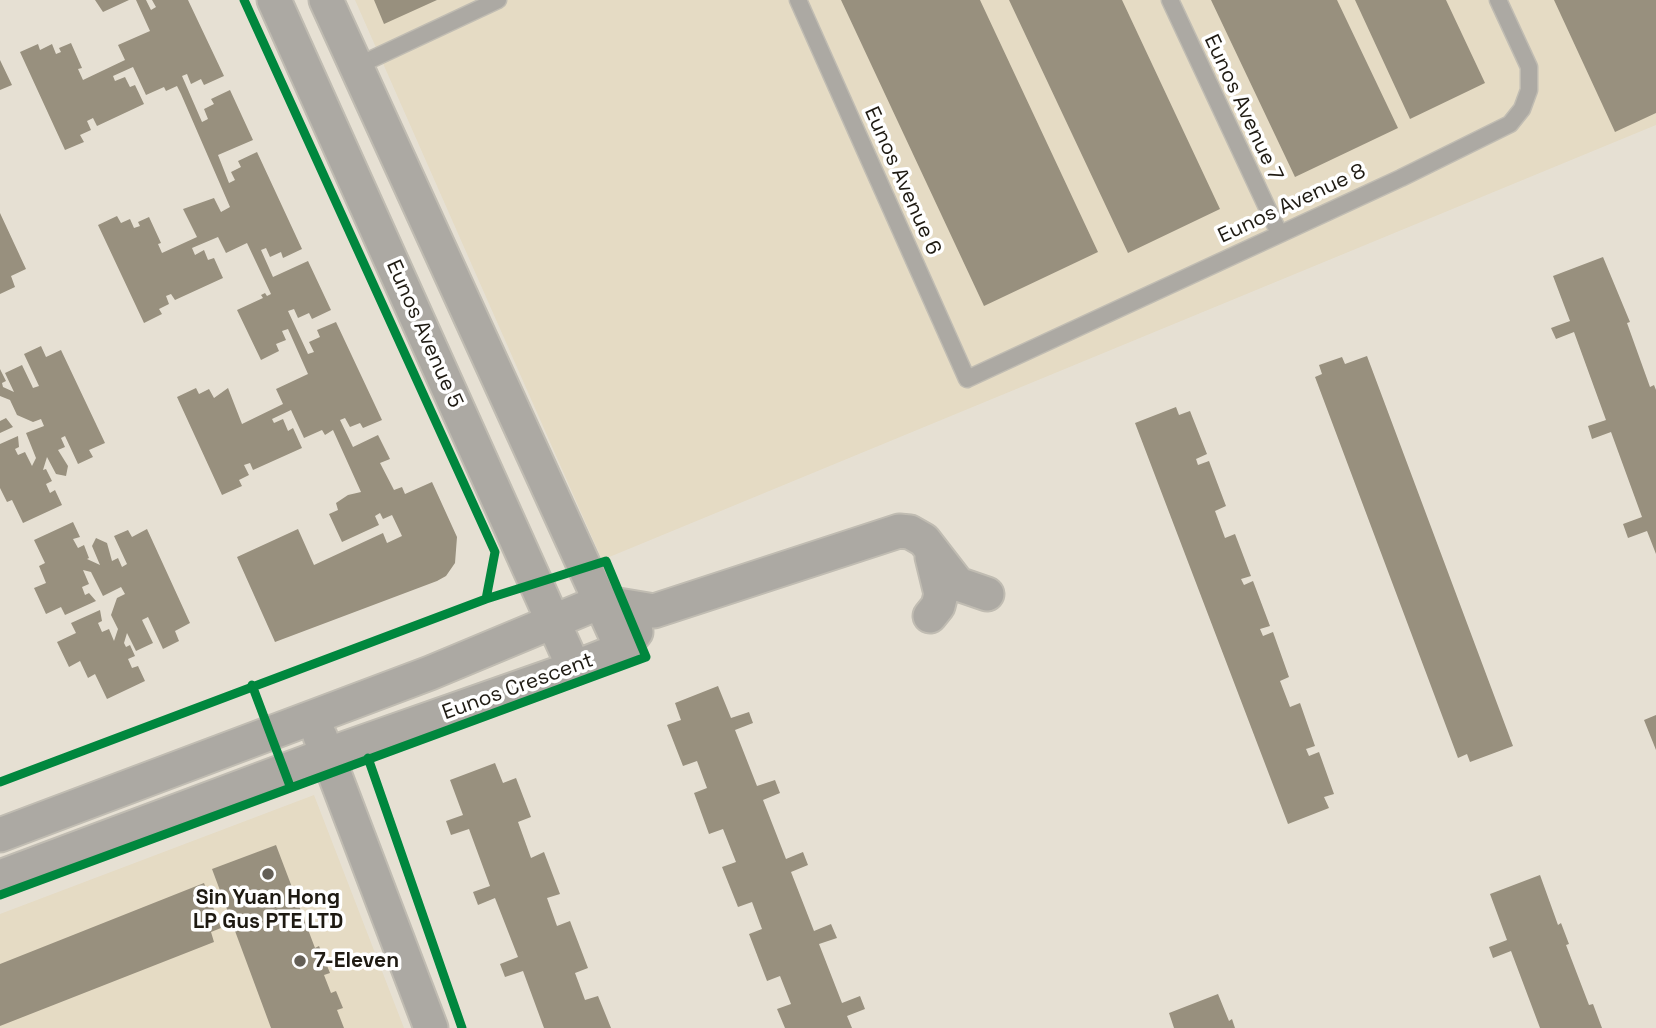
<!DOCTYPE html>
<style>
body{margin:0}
canvas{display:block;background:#e6e0d3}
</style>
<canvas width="1656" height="1028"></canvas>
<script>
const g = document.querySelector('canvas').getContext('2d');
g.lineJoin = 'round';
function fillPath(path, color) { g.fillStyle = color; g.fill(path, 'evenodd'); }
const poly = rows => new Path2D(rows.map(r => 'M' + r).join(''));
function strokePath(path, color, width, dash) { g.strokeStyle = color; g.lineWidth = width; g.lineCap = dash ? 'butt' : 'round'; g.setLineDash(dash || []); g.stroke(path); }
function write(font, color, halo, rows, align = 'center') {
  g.font = font + ' "Space Grotesk",sans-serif'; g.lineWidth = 7; g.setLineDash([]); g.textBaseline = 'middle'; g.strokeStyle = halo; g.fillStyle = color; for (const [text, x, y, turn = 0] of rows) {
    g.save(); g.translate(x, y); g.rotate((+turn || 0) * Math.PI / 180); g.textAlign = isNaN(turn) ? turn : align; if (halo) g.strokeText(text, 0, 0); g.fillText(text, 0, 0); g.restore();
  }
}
fillPath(poly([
 [355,0,1656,0,1656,125,602,560],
 [314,795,404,1028,0,1028,0,914]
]), '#e5dbc4');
fillPath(poly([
 [95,0,129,0,103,12],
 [136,0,146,0,151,10,156,7,152,0,188,0,224,76,204,85,201,79,191,84,187,74,182,76,202,122,208,119,204,109,214,104,211,99,230,90,253,140,218,155,229,183,235,180,231,172,241,167,238,161,257,152,302,249,283,258,281,252,270,257,266,248,261,250,273,277,308,261,331,310,312,319,309,313,298,318,294,309,288,311,308,354,314,352,309,342,320,337,317,330,336,322,382,420,363,428,360,423,350,427,345,418,340,420,353,447,378,435,390,459,380,463,394,490,402,487,405,494,432,482,457,537,455,563,446,576,437,581,275,642,237,557,298,529,314,565,383,533,387,543,402,536,392,515,383,519,380,513,375,516,379,525,342,542,329,514,338,510,336,503,348,495,361,492,333,430,325,435,322,430,304,438,291,410,272,419,274,423,283,419,288,431,293,428,302,448,253,470,250,463,244,465,249,475,239,480,242,486,222,495,177,397,196,388,199,394,209,389,214,398,228,388,242,424,283,404,276,389,308,374,288,329,282,331,286,340,276,344,279,351,261,360,237,310,263,298,261,295,265,293,267,296,271,294,247,243,226,253,218,237,192,248,195,255,204,250,208,260,214,258,223,278,175,300,171,294,166,296,169,304,159,309,162,314,144,323,98,225,117,216,121,223,130,219,134,228,140,226,138,222,149,217,161,243,158,244,162,253,197,237,183,209,214,198,221,212,230,207,181,94,177,86,166,91,164,87,146,95,133,67,113,76,115,81,125,77,130,87,135,85,144,104,97,126,93,118,87,121,91,130,80,135,84,142,65,150,20,52,38,44,40,50,52,44,56,54,61,52,59,48,71,43,82,68,78,69,83,80,125,60,118,45,150,31],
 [374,0,437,0,384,24],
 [841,0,980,0,1098,252,984,306],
 [1009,0,1122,0,1220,209,1128,253],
 [1211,0,1337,0,1398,128,1295,177],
 [1355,0,1446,0,1485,83,1410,119],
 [1554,0,1656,0,1656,113,1615,132],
 [0,60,12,85,0,90],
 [0,213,26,269,11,276,15,287,0,294],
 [1603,257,1630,322,1627,323,1650,387,1654,385,1656,390,1656,554,1647,531,1628,538,1623,524,1642,517,1611,432,1592,439,1588,426,1606,420,1574,332,1556,339,1551,328,1570,321,1553,276],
 [41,346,46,357,61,350,105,443,89,450,93,457,78,464,65,436,61,438,65,447,58,450,68,466,66,476,56,474,47,457,43,470,46,469,52,481,46,484,50,493,55,490,62,505,23,523,12,500,7,502,0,488,0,444,18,436,19,447,15,449,18,455,25,452,32,466,36,458,26,433,44,426,41,419,33,422,17,415,10,400,0,396,0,369,6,381,2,383,3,387,14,392,5,373,22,365,33,388,39,386,24,354],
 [1367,356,1513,746,1470,762,1467,754,1458,758,1315,377,1322,374,1319,365,1342,357,1345,364],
 [1176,407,1179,415,1190,411,1207,454,1196,459,1198,465,1209,461,1226,506,1215,511,1225,538,1235,534,1251,576,1241,579,1244,585,1253,581,1270,626,1260,629,1263,636,1273,632,1289,677,1280,681,1290,707,1300,703,1315,746,1306,749,1309,756,1319,752,1334,794,1324,797,1329,808,1288,824,1135,423],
 [6,418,13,427,0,433,0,421],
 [73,522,80,537,73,539,78,548,84,545,89,558,87,559,100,565,92,546,96,538,107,543,112,561,118,558,122,567,127,564,114,536,128,530,132,537,147,529,190,623,175,631,179,641,163,649,148,617,142,620,153,643,136,651,127,633,124,643,126,647,130,645,135,656,128,659,132,668,138,666,145,681,107,699,95,674,88,678,80,661,69,667,57,642,76,633,71,623,100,610,102,621,98,623,102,632,109,629,114,641,118,629,111,615,117,598,125,594,121,587,103,596,91,572,83,570,89,584,82,587,85,595,89,593,96,601,65,615,61,607,46,614,34,588,46,583,39,566,45,563,34,540],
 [718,686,731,718,749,712,753,723,735,730,757,786,775,780,780,793,763,800,786,859,803,852,808,865,791,872,814,931,831,924,837,938,819,944,842,1003,860,996,865,1009,847,1016,852,1028,785,1028,777,1009,791,1004,780,976,767,981,749,934,762,929,752,902,738,907,722,867,736,862,723,829,709,834,694,793,707,788,697,761,683,766,667,725,681,720,675,703],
 [1656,715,1656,750,1644,720],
 [495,763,503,783,516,778,531,817,518,822,531,858,544,852,560,894,547,898,557,926,570,921,588,968,575,973,585,1000,598,996,611,1028,544,1028,523,971,505,977,500,964,518,957,495,898,478,905,473,892,490,886,469,829,451,835,446,821,463,815,450,780],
 [276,845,315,948,319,946,330,973,324,975,331,993,336,991,343,1008,337,1010,344,1028,271,1028,212,869],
 [1540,875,1558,925,1561,923,1569,944,1566,945,1589,1005,1593,1004,1602,1028,1540,1028,1511,951,1493,958,1489,947,1507,940,1490,894],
 [204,883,221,928,211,932,214,942,0,1026,0,964],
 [1218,994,1229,1021,1232,1019,1235,1028,1174,1028,1169,1013]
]), '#98907e');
const service = poly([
 [798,0,967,379,1401,178,1510,124,1522,109,1529,90,1529,67,1498,0],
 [1170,0,1279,233],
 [357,66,498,0]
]);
const minor = poly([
 [274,0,574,668],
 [326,0,622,649],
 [930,616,938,606,941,594,932,557],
 [320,736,431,1028],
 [0,835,430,673,600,602,654,611,899,531,910,532,924,540,958,584,987,594],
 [0,877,326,755,574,668,622,649,636,632]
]);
strokePath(service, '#c0bcb2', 19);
strokePath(minor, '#c0bcb2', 37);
strokePath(service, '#aca9a3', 16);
strokePath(minor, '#aca9a3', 33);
strokePath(poly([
 [244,0,495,552,486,599],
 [252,685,290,786],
 [368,758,462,1028],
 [0,782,486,599,606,561,646,657,0,895]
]), '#00873e', 9);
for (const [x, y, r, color] of [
 [268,874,7,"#645f56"],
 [300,961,7,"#645f56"]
]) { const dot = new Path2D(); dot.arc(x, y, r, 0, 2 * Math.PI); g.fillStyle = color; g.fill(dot); strokePath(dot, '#fff', 2.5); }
write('21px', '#1e1a12', '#fff', [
 ["Eunos Avenue 7",1243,108,65],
 ["Eunos Avenue 6",902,181,66],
 ["Eunos Avenue 8",1292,204,-25],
 ["Eunos Avenue 5",424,334,66],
 ["Eunos Crescent",518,687,-20]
]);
write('bold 21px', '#1e1a12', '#fff', [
 ["Sin Yuan Hong",268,898],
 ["LP Gus PTE LTD",268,922],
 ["7-Eleven",314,961,"left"]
]);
</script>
